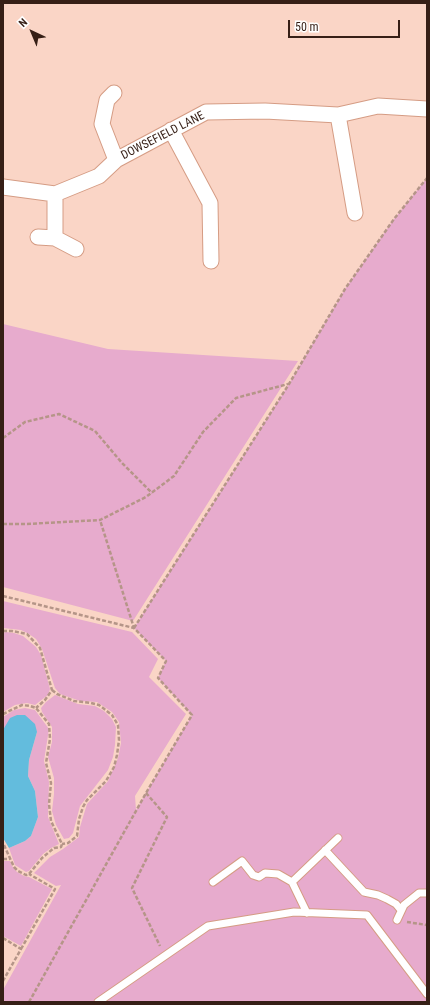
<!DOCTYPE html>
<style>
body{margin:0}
#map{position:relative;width:430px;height:1005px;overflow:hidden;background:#fad5c6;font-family:"Roboto Condensed",sans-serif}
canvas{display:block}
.frame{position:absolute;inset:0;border:4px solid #361f16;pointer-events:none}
.north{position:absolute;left:12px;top:12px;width:40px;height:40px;-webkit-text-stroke:3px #fff;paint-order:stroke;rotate:316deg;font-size:11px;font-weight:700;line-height:16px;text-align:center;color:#361f16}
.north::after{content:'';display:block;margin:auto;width:14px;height:18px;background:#361f16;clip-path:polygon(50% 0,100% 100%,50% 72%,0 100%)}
.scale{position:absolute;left:288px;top:20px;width:112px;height:18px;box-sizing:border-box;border:2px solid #361f16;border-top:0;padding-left:5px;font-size:12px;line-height:14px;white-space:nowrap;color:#361f16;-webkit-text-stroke:3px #fff;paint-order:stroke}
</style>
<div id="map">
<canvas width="430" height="1005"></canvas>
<div class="frame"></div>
<div class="north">N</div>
<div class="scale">50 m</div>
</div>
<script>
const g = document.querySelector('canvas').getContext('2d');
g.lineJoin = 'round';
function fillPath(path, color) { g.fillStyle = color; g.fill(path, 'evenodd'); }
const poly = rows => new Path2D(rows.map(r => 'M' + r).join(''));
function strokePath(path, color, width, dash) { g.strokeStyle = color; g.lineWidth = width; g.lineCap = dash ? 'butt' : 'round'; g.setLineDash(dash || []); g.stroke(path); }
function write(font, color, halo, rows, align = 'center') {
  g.font = font + ' "Roboto Condensed",sans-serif'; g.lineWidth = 3.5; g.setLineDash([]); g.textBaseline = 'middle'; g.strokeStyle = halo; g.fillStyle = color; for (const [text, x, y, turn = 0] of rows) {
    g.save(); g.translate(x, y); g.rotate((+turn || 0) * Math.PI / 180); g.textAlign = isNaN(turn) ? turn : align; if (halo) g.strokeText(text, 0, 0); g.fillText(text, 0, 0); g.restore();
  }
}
fillPath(poly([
 [427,178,427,1002,3,1002,3,990,61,885,56,886,34,873,50,857,63,849,79,837,80,827,87,804,108,781,118,758,121,743,119,722,112,712,97,702,80,701,60,694,55,688,42,649,36,639,29,634,21,630,3,628,3,601,132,632,158,659,149,677,186,714,135,796,136,810,192,715,158,678,166,661,134,628,289,384,345,289,394,219],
 [3,324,108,349,298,361,133,621,3,587],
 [6,632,14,633,23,636,36,647,41,655,50,689,48,695,35,705,27,703,15,705,3,712,3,633],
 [55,695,78,704,95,706,104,711,112,719,116,727,115,745,113,757,108,770,80,806,73,833,69,838,64,839,56,825,52,811,54,794,54,778,48,757,52,742,52,727,42,712,41,708,46,702],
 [25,708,35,710,49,729,44,761,49,782,48,817,59,844,51,848,43,854,29,871,26,872,15,865,9,848,25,841,31,836,38,817,35,791,28,776,29,760,37,732,3,730,3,717,14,710],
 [3,861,10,861,12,866,17,872,24,876,29,877,52,889,21,946,3,936]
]), '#e7abcd');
fillPath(poly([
 [17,715,25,715,35,724,37,732,29,760,28,776,35,791,38,817,31,836,25,841,9,848,3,838,3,730,10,718]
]), '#63bcdd');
const lane = poly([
 [325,850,364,892,378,895,387,899,396,904,401,910],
 [213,882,242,861,253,875,259,877,265,873,278,874,292,882],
 [307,913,292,882,338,838],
 [397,920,404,905,419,893,427,893],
 [98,1002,208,926,294,912,367,915,427,994]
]);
const street = poly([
 [114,93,107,100,102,124,116,160],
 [338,115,355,213],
 [171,130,210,203,211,261],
 [3,187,55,194,99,176,116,160,206,112,265,111,338,115,378,106,427,109],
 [55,194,55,238],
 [38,237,55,238,76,249]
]);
strokePath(lane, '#d59c84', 9);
strokePath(street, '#d59c84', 17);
strokePath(poly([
 [3,438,25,422,59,414,95,431,122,463,152,493],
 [3,524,27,524,100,520,146,497,174,476,203,432,236,398,288,384],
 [3,596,134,628],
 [134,628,289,384,345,289,394,219,427,178],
 [3,631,12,631,27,634,40,648,52,690,45,700,36,708],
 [52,690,57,694,74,701,91,703,99,705,112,715,118,725,119,740,117,755,114,767,106,781,87,800,83,807,79,819,77,836,68,843,62,844],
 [3,714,22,705,30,706,36,708,49,724,50,739,46,763,51,783,49,804,51,821,62,844,61,847,54,848,42,858,29,874,26,875,18,871,14,867,3,843],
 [146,793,167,817,132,888,160,946],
 [3,859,10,859],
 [407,922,427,925],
 [3,938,21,949,3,981],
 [21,949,55,889,29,874],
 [29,1002,146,793,192,715,158,678,166,661,134,628,100,520]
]), '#b59588', 2.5, [4, 2]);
strokePath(lane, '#fff', 7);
strokePath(street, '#fff', 15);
write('12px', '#361f16', '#fff', [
 ["DOWSEFIELD LANE",163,136,-27]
]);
</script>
